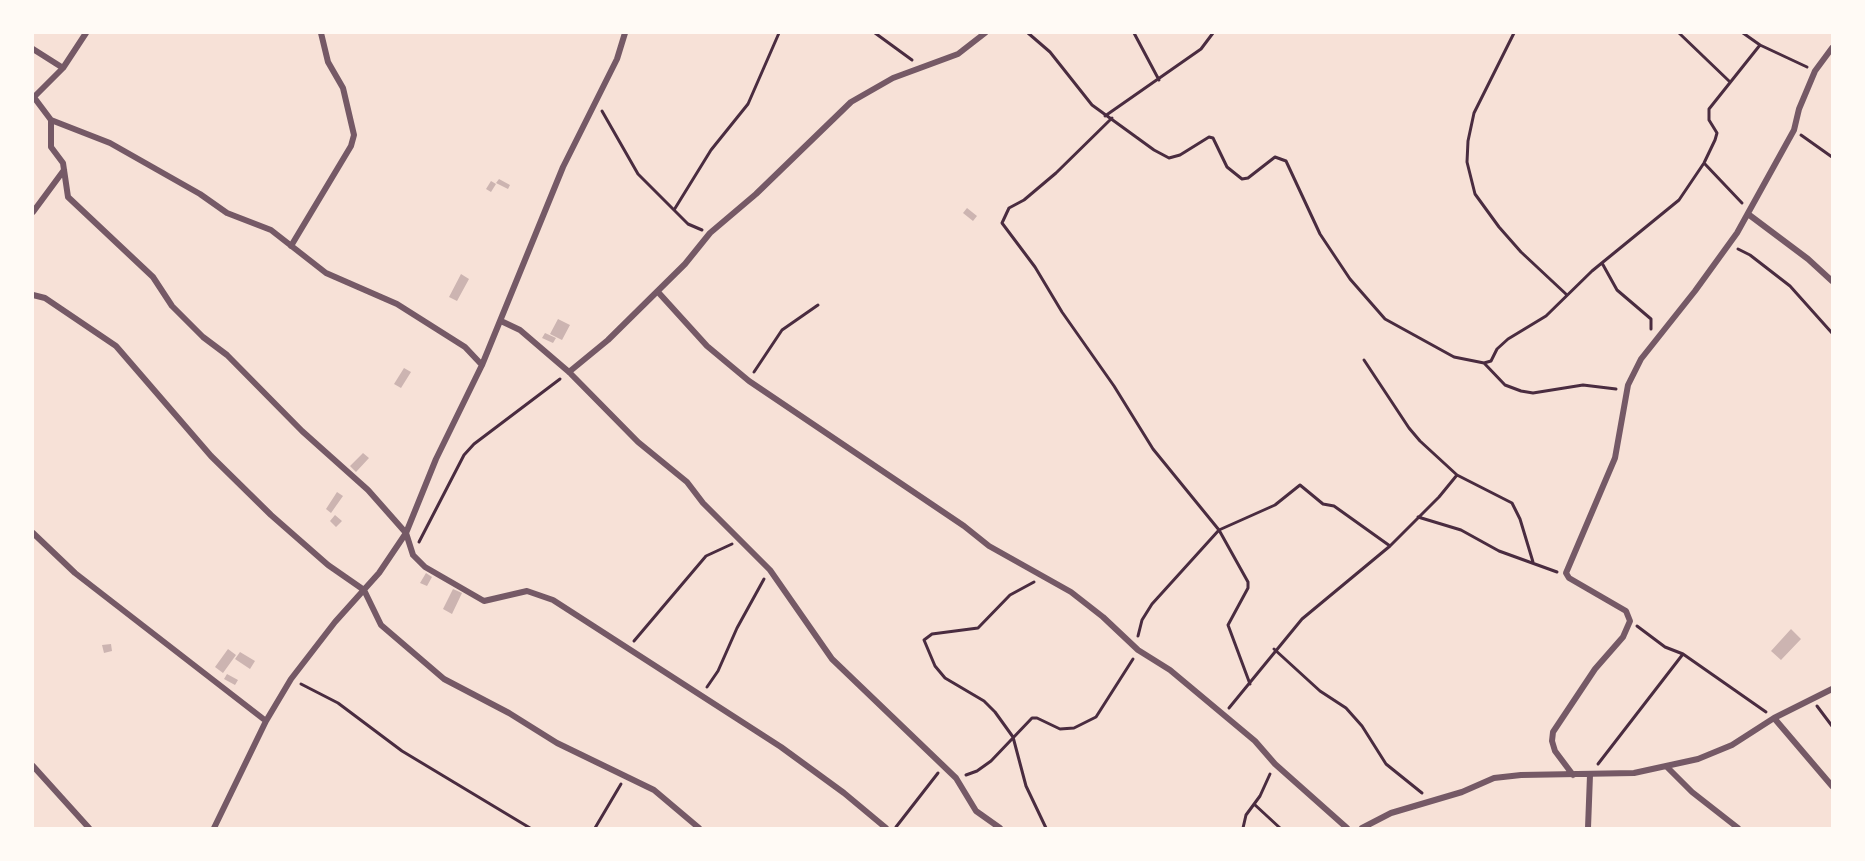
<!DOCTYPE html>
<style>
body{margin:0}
#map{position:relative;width:1865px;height:861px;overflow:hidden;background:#f7e1d7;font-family:Cabin,sans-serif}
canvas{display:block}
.frame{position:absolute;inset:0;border:34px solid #fffaf5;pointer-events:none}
</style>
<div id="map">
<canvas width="1865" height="861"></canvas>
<div class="frame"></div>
</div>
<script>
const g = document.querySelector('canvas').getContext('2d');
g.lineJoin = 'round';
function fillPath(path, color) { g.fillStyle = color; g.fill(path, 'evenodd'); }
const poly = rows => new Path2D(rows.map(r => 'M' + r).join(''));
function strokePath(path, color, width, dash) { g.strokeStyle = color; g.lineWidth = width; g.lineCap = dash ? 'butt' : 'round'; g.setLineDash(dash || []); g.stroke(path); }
fillPath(poly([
 [499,179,510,185,508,189,496,183],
 [491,181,496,184,491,192,486,189],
 [967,208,977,216,973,221,963,213],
 [461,274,469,279,457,301,449,297],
 [558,319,570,325,562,340,550,334],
 [545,333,556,338,553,343,542,338],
 [404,368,411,372,401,388,394,384],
 [363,453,369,458,356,472,350,466],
 [337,492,343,496,331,513,326,509],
 [335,515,342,521,336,527,330,521],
 [426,573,432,577,427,586,420,583],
 [453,589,462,593,452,614,443,609],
 [1791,629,1801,639,1781,660,1771,651],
 [111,644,112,651,104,653,102,645],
 [228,649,236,655,223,673,215,667],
 [240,652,255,661,250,669,235,659],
 [227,674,238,680,235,685,224,679]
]), '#ccb4b1');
strokePath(poly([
 [875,33,912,60],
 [1028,33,1050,52,1092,105,1154,150,1169,158,1180,155,1209,137,1213,138,1227,167,1242,179,1248,178,1275,157,1286,161,1320,234,1350,279,1385,319,1454,357,1484,363,1505,385,1521,391,1533,393,1583,385,1616,389],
 [1134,33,1159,80],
 [1514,33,1474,113,1468,141,1467,162,1475,194,1499,227,1521,252,1567,295],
 [1679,33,1729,81],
 [1743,33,1760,45,1807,67],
 [602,111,638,174,688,224,702,230],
 [1105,116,1201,49,1213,33],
 [1112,118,1056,173,1024,200,1009,208,1002,223,1035,267,1062,312,1114,386,1153,449,1219,530,1248,582,1248,588,1228,625,1250,684],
 [1801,135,1832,157],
 [1704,163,1742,203],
 [674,210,711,150,748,104,779,33],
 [1738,249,1750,255,1790,286,1832,333],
 [1602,263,1617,290,1651,319,1651,329],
 [1364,360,1409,428,1420,441,1457,475,1512,503,1520,519,1533,562],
 [1484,363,1491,361,1497,349,1508,339,1546,316,1592,271,1679,200,1704,163,1715,140,1717,133,1709,120,1709,109,1760,45],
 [754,372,782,330,818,305],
 [1418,517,1461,530,1499,551,1557,572],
 [419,542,464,455,474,444,560,379],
 [1034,582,1010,595,978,628,932,634,924,640,935,666,945,678,984,701,995,712,1013,737,1026,786,1046,828],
 [1637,626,1665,647,1683,654,1766,712],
 [1138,636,1142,620,1152,604,1219,530,1275,505,1300,485,1323,504,1334,506,1390,546],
 [634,641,706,556,732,544],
 [1274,649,1320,691,1346,708,1362,726,1386,764,1422,793],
 [301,684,338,703,402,751,530,828],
 [707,687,718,671,737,628,764,579],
 [1817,706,1832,726],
 [1229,708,1302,619,1390,546,1439,497,1457,475],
 [1598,764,1683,654],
 [966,775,977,771,991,761,1032,718,1037,718,1060,729,1074,728,1096,717,1133,659],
 [1254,804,1280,828],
 [896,827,938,773],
 [595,828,621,784],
 [1243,828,1246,815,1260,796,1270,774]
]), '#4a2c40', 3);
strokePath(poly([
 [33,49,63,68],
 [33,96,51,120,51,147,63,163,68,197,153,277,172,306,203,337,227,355,302,431,368,490,406,533,413,555,425,567,484,601,527,591,553,600,781,747,844,793,886,828],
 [35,96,63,68,86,33],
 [51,120,110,143,200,194,227,213,271,230,326,273,397,304,465,347,482,365],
 [33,212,64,170],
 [1748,214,1808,259,1832,281],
 [291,246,351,146,354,135,343,88,328,62,321,33],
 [658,292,707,346,749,381,964,526,989,546,1071,592,1103,617,1138,650,1170,670,1255,741,1275,764,1347,828],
 [33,295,45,298,116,346,211,456,271,515,328,565,364,590,381,625,444,679,509,713,557,743,654,790,699,828],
 [501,321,520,330,569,372,638,442,687,482,703,503,770,570,832,659,956,778,976,811,1000,828],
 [569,372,608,340,685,264,710,233,756,194,851,102,893,78,958,54,985,33],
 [33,533,75,573,266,721],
 [1774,718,1832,786],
 [33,766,89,828],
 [1668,768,1692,792,1738,828],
 [1573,775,1555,751,1552,741,1553,732,1595,669,1623,637,1630,621,1626,611,1569,578,1566,573,1615,458,1628,385,1641,359,1695,291,1737,233,1794,130,1799,109,1815,71,1832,48],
 [214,828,266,721,291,679,335,622,379,573,406,533,436,459,482,365,563,167,617,59,625,33],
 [1362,828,1391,813,1462,792,1494,778,1521,775,1634,773,1698,759,1732,745,1774,718,1832,689],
 [1588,828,1590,775]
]), '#755966', 6);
</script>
